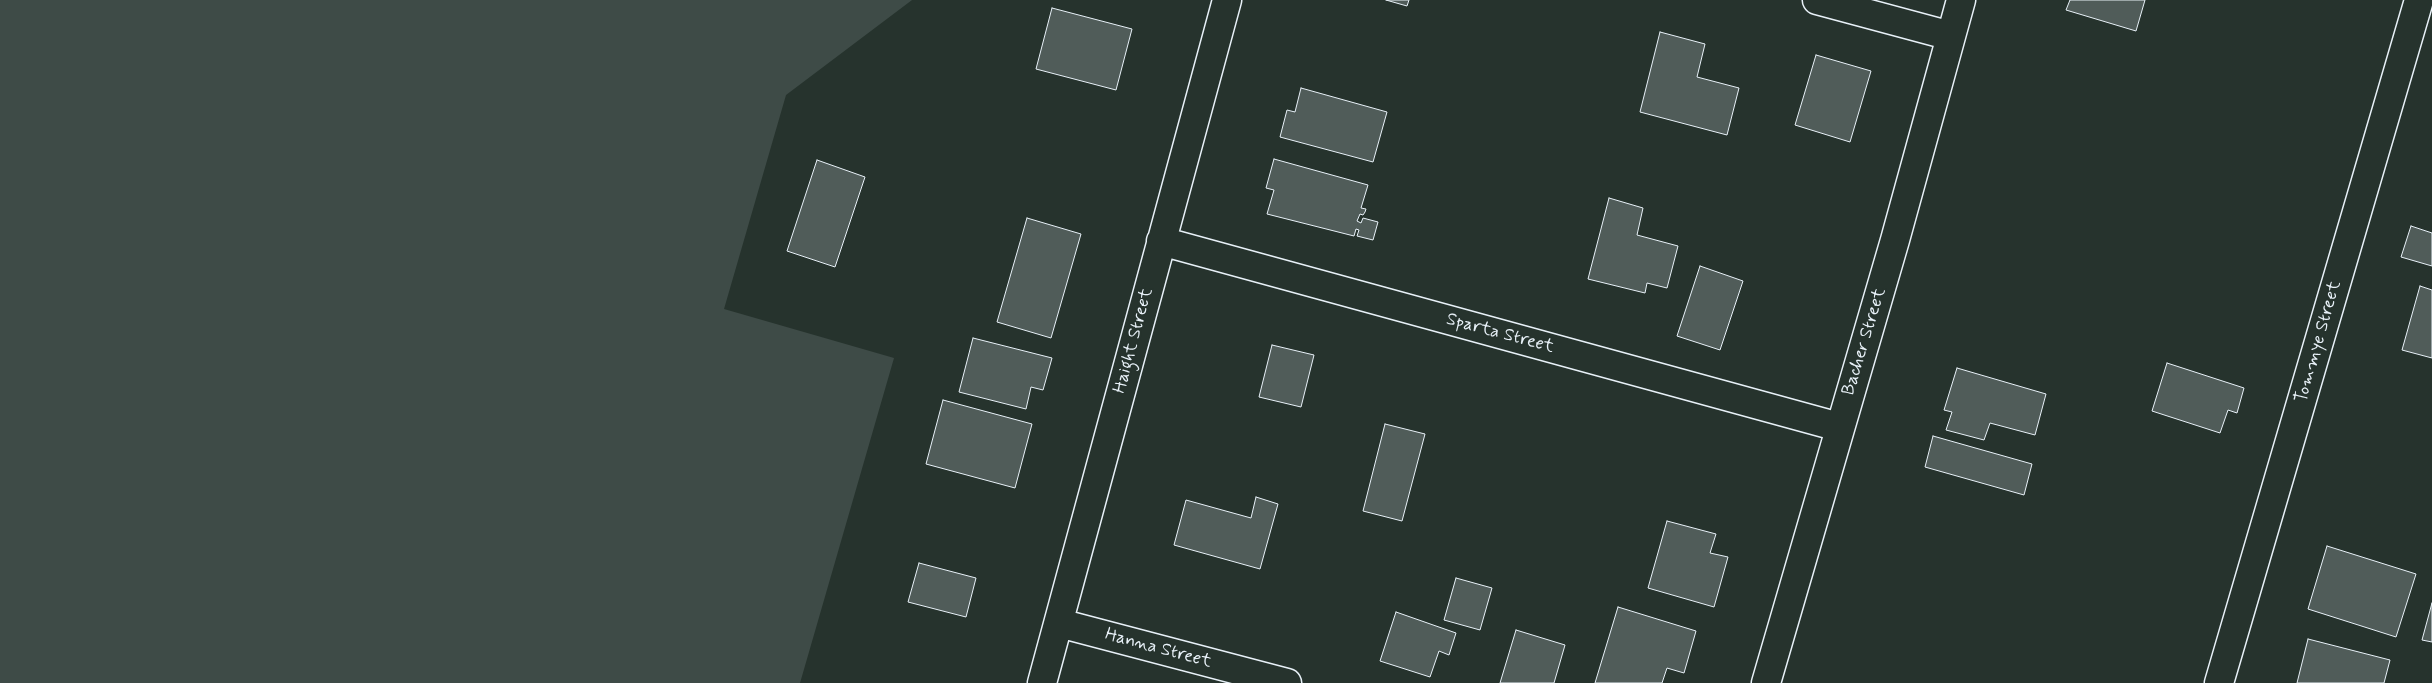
<!DOCTYPE html>
<style>
body{margin:0}
canvas{display:block;background:#26332d}
</style>
<canvas width="2432" height="683"></canvas>
<script>
const g = document.querySelector('canvas').getContext('2d');
g.lineJoin = 'round';
function fillPath(path, color) { g.fillStyle = color; g.fill(path, 'evenodd'); }
const poly = rows => new Path2D(rows.map(r => 'M' + r).join(''));
function strokePath(path, color, width, dash) { g.strokeStyle = color; g.lineWidth = width; g.lineCap = dash ? 'butt' : 'round'; g.setLineDash(dash || []); g.stroke(path); }
function write(font, color, halo, rows, align = 'center') {
  g.font = font + ' Mynerve,sans-serif'; g.lineWidth = 4; g.setLineDash([]); g.textBaseline = 'middle'; g.strokeStyle = halo; g.fillStyle = color; for (const [text, x, y, turn = 0] of rows) {
    g.save(); g.translate(x, y); g.rotate((+turn || 0) * Math.PI / 180); g.textAlign = isNaN(turn) ? turn : align; if (halo) g.strokeText(text, 0, 0); g.fillText(text, 0, 0); g.restore();
  }
}
fillPath(poly([
 [0,0,912,0,786,95,724,309,894,358,800,683,0,683]
]), '#3e4b47');
const building = poly([
 [1386,0,1409,0,1407,6,1386,0],
 [2070,0,2145,0,2136,31,2066,10,2070,0],
 [1052,8,1132,29,1116,90,1036,69,1052,8],
 [1660,32,1705,44,1697,77,1739,88,1727,135,1640,112,1660,32],
 [1816,55,1871,71,1850,142,1795,125,1816,55],
 [1301,88,1387,112,1373,162,1280,137,1287,110,1295,112,1301,88],
 [1274,159,1368,185,1361,208,1366,209,1365,212,1363,215,1360,214,1357,221,1361,223,1363,218,1378,222,1373,240,1357,236,1359,230,1356,229,1354,236,1267,214,1274,190,1266,188,1274,159],
 [817,160,865,177,835,267,787,251,817,160],
 [1609,198,1643,208,1637,235,1678,246,1667,288,1647,283,1645,293,1588,279,1609,198],
 [1027,218,1081,234,1051,338,997,322,1027,218],
 [2411,226,2432,233,2432,266,2401,257,2411,226],
 [1700,266,1743,281,1720,350,1677,336,1700,266],
 [2420,286,2432,290,2432,358,2402,350,2420,286],
 [973,338,1052,358,1043,390,1031,387,1026,409,959,392,973,338],
 [1272,345,1314,355,1301,407,1259,397,1272,345],
 [2167,363,2244,388,2237,413,2228,410,2220,433,2152,411,2167,363],
 [1957,368,2046,394,2035,435,1990,423,1984,440,1946,430,1952,412,1944,410,1957,368],
 [943,400,1032,424,1015,488,926,464,943,400],
 [1385,424,1425,434,1402,521,1363,511,1385,424],
 [1933,436,2032,464,2024,495,1925,467,1933,436],
 [1256,497,1278,504,1260,569,1174,545,1186,500,1251,518,1256,497],
 [1667,521,1716,534,1710,553,1728,557,1714,607,1648,588,1667,521],
 [2327,546,2416,574,2396,637,2308,609,2327,546],
 [919,563,976,578,966,617,908,602,919,563],
 [1456,578,1492,588,1480,630,1444,620,1456,578],
 [2432,603,2432,642,2422,640,2432,603],
 [1618,607,1696,631,1684,673,1667,668,1662,683,1595,683,1618,607],
 [1396,612,1456,633,1449,655,1439,651,1430,677,1380,661,1396,612],
 [1516,630,1565,645,1554,683,1500,683,1516,630],
 [2308,639,2390,660,2384,683,2297,683,2308,639]
]);
fillPath(building, '#505c59');
strokePath(building, '#e8f1f8', 1);
const minor = poly([
 [1817,0,1951,36],
 [1161,241,1839,427],
 [1059,623,1287,683],
 [1042,683,1227,0],
 [1766,683,1895,240,1961,0],
 [2219,683,2419,0]
]);
strokePath(minor, '#e8f1f8', 31);
strokePath(minor, '#26332d', 28);
write('18px', '#e8f1f8', '#26332d', [
 ["Sparta Street",1500,334,15],
 ["Haight Street",1134,341,-75],
 ["Bacher Street",1865,342,-73],
 ["Tommye Street",2319,342,-74],
 ["Hanna Street",1158,649,15]
]);
</script>
